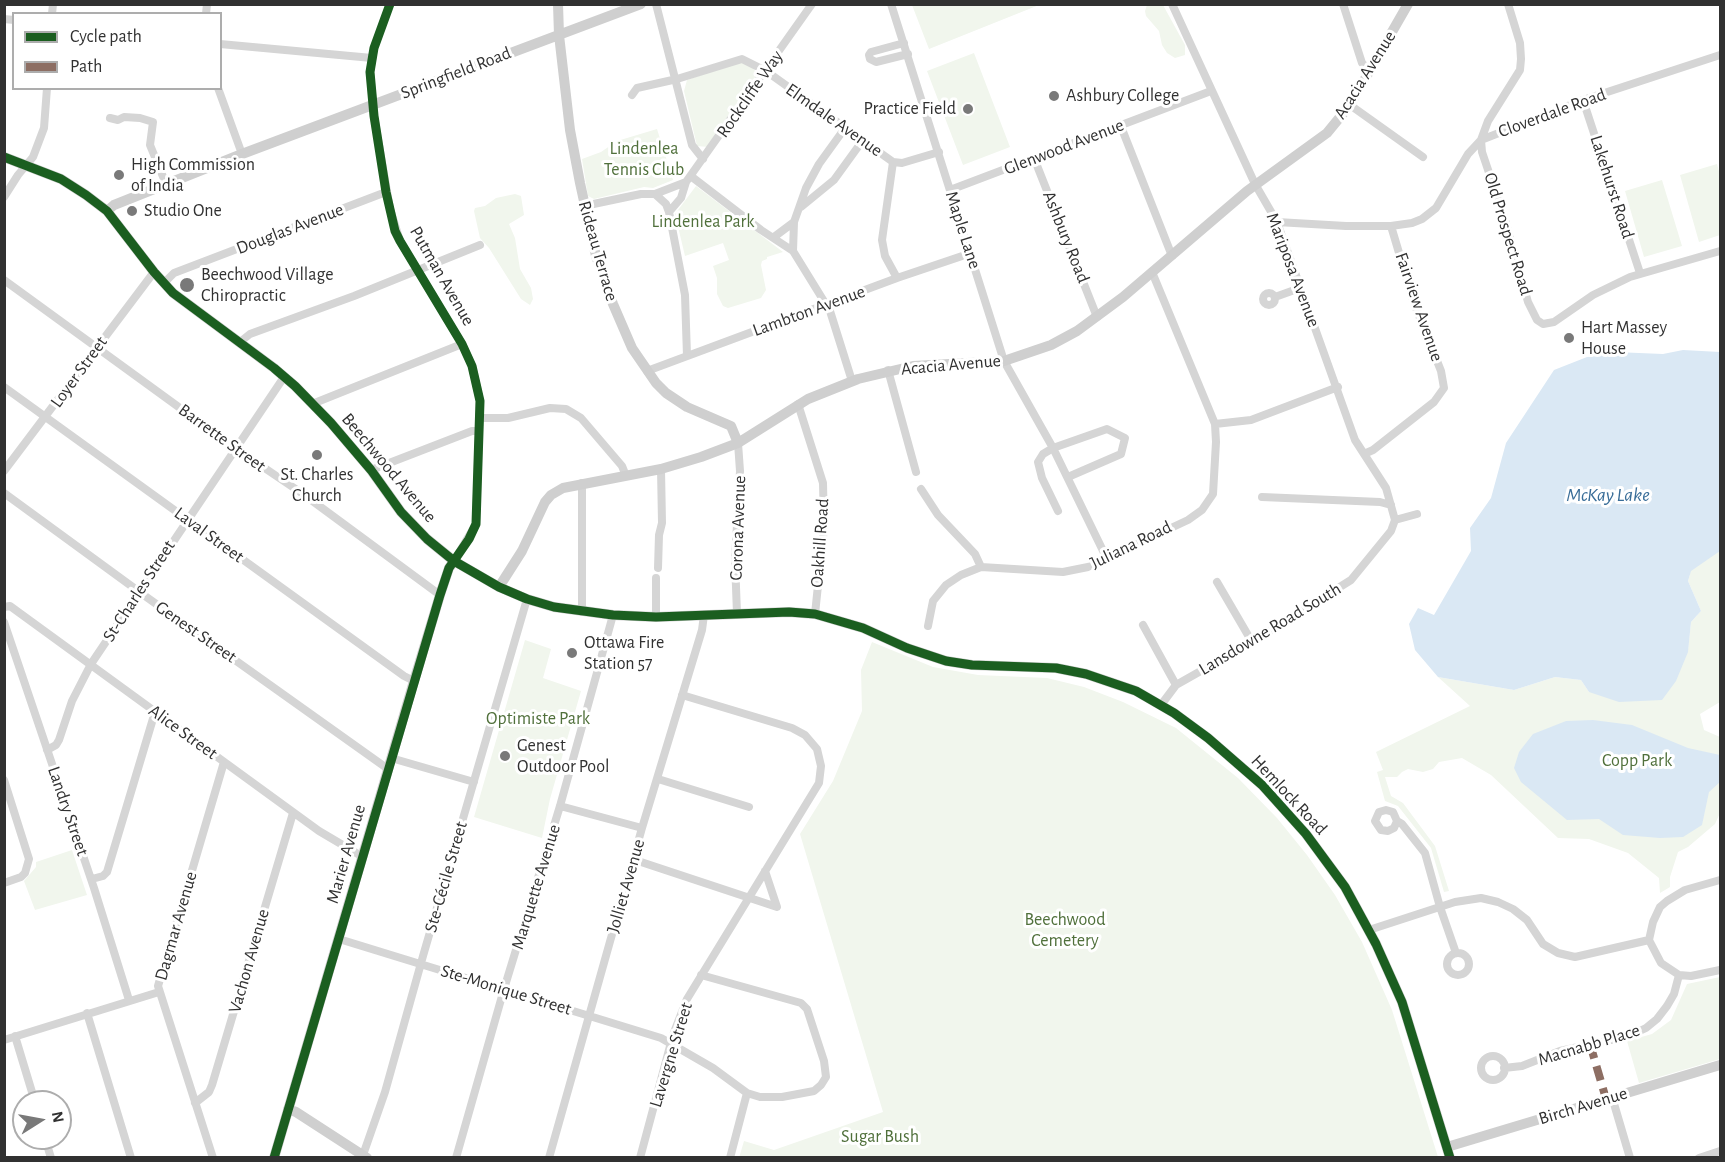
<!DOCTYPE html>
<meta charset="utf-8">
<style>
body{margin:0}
#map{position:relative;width:1725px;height:1162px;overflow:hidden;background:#fff;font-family:"Alegreya Sans",sans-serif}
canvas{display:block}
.frame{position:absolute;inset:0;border:6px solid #313131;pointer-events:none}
.legend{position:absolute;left:12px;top:12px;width:210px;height:78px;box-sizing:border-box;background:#fff;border:2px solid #adadad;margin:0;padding:8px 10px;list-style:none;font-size:18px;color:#313131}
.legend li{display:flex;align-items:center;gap:12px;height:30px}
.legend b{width:30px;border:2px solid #adadad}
.north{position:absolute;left:12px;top:1090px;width:60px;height:60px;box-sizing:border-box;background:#fff;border:2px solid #adadad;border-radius:50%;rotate:79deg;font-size:16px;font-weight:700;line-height:24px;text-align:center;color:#313131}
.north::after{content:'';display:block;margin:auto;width:21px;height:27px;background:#797979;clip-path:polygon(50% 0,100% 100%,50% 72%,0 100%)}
</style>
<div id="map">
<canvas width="1725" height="1162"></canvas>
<div class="frame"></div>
<ul class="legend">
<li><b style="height:8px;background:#1b5e20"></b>Cycle path</li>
<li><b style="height:8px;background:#8d6e63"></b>Path</li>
</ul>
<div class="north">N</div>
</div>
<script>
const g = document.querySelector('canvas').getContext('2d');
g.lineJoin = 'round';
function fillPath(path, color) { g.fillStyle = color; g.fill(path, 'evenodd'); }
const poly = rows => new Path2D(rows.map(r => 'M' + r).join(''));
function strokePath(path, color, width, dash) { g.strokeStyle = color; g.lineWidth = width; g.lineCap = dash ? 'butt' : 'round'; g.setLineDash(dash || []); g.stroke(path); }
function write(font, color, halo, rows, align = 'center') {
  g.font = font + ' "Alegreya Sans",sans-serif'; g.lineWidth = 6; g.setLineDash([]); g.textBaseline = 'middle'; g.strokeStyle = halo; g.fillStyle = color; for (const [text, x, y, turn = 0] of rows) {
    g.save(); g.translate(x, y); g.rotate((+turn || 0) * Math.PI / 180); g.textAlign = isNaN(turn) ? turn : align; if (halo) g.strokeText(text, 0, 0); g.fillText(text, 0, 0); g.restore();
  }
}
fillPath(poly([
 [912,5,1039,5,929,49],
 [1147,5,1163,5,1185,45,1185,55,1175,58,1167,53,1162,45,1159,31,1146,16,1145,11],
 [974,53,1010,147,963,165,927,71],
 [739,62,750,65,757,73,757,80,708,147,697,146,684,91,687,80],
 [657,129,673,180,653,188,644,187,594,199,588,196,582,159,601,152,617,141],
 [1717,164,1720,175,1720,235,1699,242,1680,175],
 [1662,180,1682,246,1644,257,1625,191],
 [696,186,783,252,767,257,767,259,762,261,761,265,766,290,761,298,728,308,723,306,717,294,717,278,713,266,729,260,723,243,685,256,675,214],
 [515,194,521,196,524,215,509,224,515,238,520,269,531,288,533,299,530,305,521,299,489,248,480,238,474,211,475,208,485,206,496,198],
 [1720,544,1720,702,1700,714,1704,730,1720,737,1720,813,1715,824,1688,847,1678,852,1670,877,1670,887,1660,893,1659,878,1628,853,1589,839,1558,838,1491,775,1462,758,1439,762,1433,769,1423,772,1408,769,1402,772,1397,777,1385,777,1391,796,1403,803,1435,846,1449,891,1444,892,1431,848,1398,806,1385,801,1377,772,1383,770,1376,752,1470,706,1438,677,1514,690,1555,677,1581,680,1589,692,1688,650,1691,622,1701,611,1688,581,1690,574,1687,564],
 [525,640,551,649,543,678,581,691,550,799,542,838,474,817],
 [872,642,933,667,978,675,1047,678,1084,687,1123,702,1176,728,1238,778,1277,818,1307,855,1335,895,1362,942,1392,1010,1438,1157,739,1158,744,1141,774,1150,883,1112,800,834,833,781,862,711,861,670],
 [72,850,87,895,35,910,24,881,36,867,36,862],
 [1720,977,1720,1059,1639,1083,1627,1041,1652,1034,1671,1020,1687,984]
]), '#f1f6ed');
fillPath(poly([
 [1683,350,1720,352,1720,551,1691,571,1688,581,1701,611,1691,622,1688,652,1676,681,1662,700,1619,702,1589,692,1581,680,1555,677,1514,690,1438,677,1415,650,1409,624,1418,608,1434,615,1471,551,1470,528,1491,498,1506,443,1554,370,1587,357,1615,352,1663,354],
 [1593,720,1632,725,1688,748,1720,755,1720,782,1709,792,1702,825,1683,837,1660,838,1623,835,1599,819,1567,820,1521,782,1514,768,1519,752,1533,734,1566,721]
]), '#dae8f4');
strokePath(poly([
 [390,4,374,48,370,72,374,116,390,209,400,241,462,344,472,366,480,401,476,524,454,561],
 [656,4,692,145,703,159],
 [891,4,1004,361,1053,448,1107,559],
 [1343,4,1362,63,1370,71],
 [1508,4,1520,43,1521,59,1520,70,1488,121,1481,140,1482,152,1505,220,1528,302,1537,320,1543,324,1554,322,1593,295,1630,277,1720,251],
 [52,14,53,4],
 [206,14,207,4],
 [4,19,14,20],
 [904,43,871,52,869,55,870,59,876,62,908,54],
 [220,44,372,58],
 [218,88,242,154],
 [632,95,637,88,677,79,742,59,766,71,893,162],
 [1583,100,1640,273],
 [1350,105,1423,157],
 [110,118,118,120,124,117,140,118,153,122,150,145,166,184],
 [1120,124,1172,256],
 [1034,158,1097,317],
 [893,162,882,240,885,256,897,278],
 [893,162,902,163,939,152],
 [692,177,761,230,793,251,830,311,852,381],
 [950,190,1211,91],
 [655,194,666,204,669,212,685,295,687,356],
 [4,197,18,175,33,157,44,128,47,88],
 [584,206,641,194,655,194,686,182,812,4],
 [801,207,834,180,863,140],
 [669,212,681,198,686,182],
 [794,222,806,188,819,164,845,128],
 [1277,222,1346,226,1391,226,1412,223,1422,219,1436,208,1468,154,1481,140,1583,100,1720,55],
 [774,237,794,222,793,251],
 [4,280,235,448,303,494,440,595],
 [164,283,174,273,386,192],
 '1263 299a6 6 0 1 1 12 0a6 6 0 1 1-12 0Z',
 [1275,297,1300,288],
 [240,342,250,334,354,296,480,245],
 [888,370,916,472],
 [647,371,897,278,971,253],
 [4,387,404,676,414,681],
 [312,404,462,344],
 [798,404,823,483,824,528,815,614],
 [480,418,508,418,550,408,566,409,581,418,622,466,626,476],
 [1215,424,1251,420,1338,387],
 [1364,454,1373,450,1434,402,1444,388,1441,371,1414,303,1391,226],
 [371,470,472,431,479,431],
 [4,471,154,272],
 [921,489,938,515,975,554,981,567],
 [4,493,145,596,388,769],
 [1262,497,1380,502,1391,505],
 [1058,511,1042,478,1038,462,1043,454,1053,448,1107,429,1125,438,1121,454,1068,477],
 [1395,520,1417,514],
 [658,568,659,535,662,523,661,469],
 [1217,582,1252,642],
 [4,607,10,606,319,831,363,857],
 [582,612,582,483],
 [737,614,735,560,740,471,738,443],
 [656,617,656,578],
 [4,622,94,888,129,1000],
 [1143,625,1176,685],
 [928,626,933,601,946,585,961,575,981,567,1063,572,1088,567,1188,520,1202,510,1213,494,1216,442,1215,424,1152,272],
 [1161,705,1176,685,1252,642,1351,580,1391,531,1395,520,1386,488,1355,440,1277,222,1255,184,1172,4],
 [47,750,56,745,59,740,72,701,91,664,284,377],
 [391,758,474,782],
 [658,779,749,807],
 [4,780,29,859,25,873,21,877,4,883],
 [560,806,642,828],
 [1397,821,1394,828,1388,831,1381,830,1375,821,1379,812,1386,810,1393,812,1397,821,1402,824,1425,853,1440,907,1456,953],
 [635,860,777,907,765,871],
 [92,879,103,876,107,872,155,712],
 [1720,880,1685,890,1667,901,1660,907,1653,922,1649,940,1661,963,1679,975,1691,976,1720,970],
 [1369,930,1455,902,1481,898,1498,902,1513,909,1527,920,1543,944,1558,953,1575,957,1649,940],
 [339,939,661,1038,713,1068,747,1093,760,1097,782,1097,814,1091,821,1085,826,1077,824,1061,807,1009,801,1003,701,975],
 '1447 964a11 11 0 1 1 22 0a11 11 0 1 1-22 0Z',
 [87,1013,131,1158],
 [15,1036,35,1102],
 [4,1040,159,992],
 '1481 1068a12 12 0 1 1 24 0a12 12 0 1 1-24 0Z',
 [1504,1068,1522,1066,1560,1051,1629,1036,1646,1028,1657,1019,1667,1006,1674,994,1679,975],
 [1612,1097,1630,1158],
 [195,1103,209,1092,212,1085,293,813],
 [45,1138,51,1158],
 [363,1155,385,1092,423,956,527,599],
 [213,1158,158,986,224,762],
 [456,1158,504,989,560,806,613,615],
 [549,1158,642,828,702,630,704,615],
 [640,1158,673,1035,687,999,819,783,821,766,817,749,805,735,792,728,682,695],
 [730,1158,747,1093],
 [1699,1158,1720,1151]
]), '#d5d5d5', 8);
strokePath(poly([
 [558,4,559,35,570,130,580,183,596,256,613,304,632,348,656,383,666,393,687,407,731,426,738,443],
 [4,157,61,179,86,195,107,211,154,272,173,293,274,368,295,386,331,423,371,470,401,512,427,539,454,561,499,587,527,599,554,607,613,615,656,617,789,612,815,614,863,628,907,648,946,661,972,665,1056,668,1086,674,1136,691,1174,713,1208,738,1262,785,1306,834,1345,887,1376,944,1402,1002,1450,1158],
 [107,211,114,205,242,154,641,4],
 [499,587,522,551,545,502,551,495,563,488,661,469,701,457,738,443,808,399,858,379,913,366,1004,361,1051,345,1077,331,1123,297,1247,191,1327,133,1350,105,1408,4],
 [288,1109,296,1112,367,1158],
 [1447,1147,1720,1065],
 [274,1158,414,681,440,595,449,568,454,561]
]), '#cfcfcf', 10);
strokePath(poly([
 [1590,1044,1606,1099]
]), '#8d6e63', 8, [15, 8]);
strokePath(poly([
 [4,157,61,179,86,195,107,211,154,272,173,293,274,368,295,386,331,423,371,470,401,512,427,539,454,561,499,587,527,599,554,607,613,615,656,617,789,612,815,614,863,628,907,648,946,661,972,665,1056,668,1086,674,1136,691,1174,713,1208,738,1262,785,1306,834,1345,887,1376,944,1402,1002,1450,1158],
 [274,1158,440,595,449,568,469,539,476,524,480,401,472,366,462,344,400,241,395,231,386,192,374,116,370,72,374,48,390,4]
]), '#1b5e20', 9);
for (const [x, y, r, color] of [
 [1054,96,6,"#797979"],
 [968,109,6,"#797979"],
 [119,175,6,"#797979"],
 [132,211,6,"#797979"],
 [187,285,8,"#797979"],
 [1569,338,6,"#797979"],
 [317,455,6,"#797979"],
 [572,653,6,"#797979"],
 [505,756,6,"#797979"]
]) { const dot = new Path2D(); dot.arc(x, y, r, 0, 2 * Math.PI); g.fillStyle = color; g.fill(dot); strokePath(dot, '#fff', 2); }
write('18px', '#313131', '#fff', [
 ["Springfield Road",456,73,-21],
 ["Acacia Avenue",1365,75,-58],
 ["Rockcliffe Way",750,94,-55],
 ["Cloverdale Road",1552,113,-20],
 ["Elmdale Avenue",834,120,35],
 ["Glenwood Avenue",1064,147,-21],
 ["Lakehurst Road",1612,187,72],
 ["Douglas Avenue",290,229,-21],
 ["Maple Lane",963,230,72],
 ["Old Prospect Road",1508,234,73],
 ["Ashbury Road",1066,237,68],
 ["Rideau Terrace",598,251,74],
 ["Mariposa Avenue",1293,270,69],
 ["Putman Avenue",442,276,60],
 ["Fairview Avenue",1419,307,71],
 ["Lambton Avenue",809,311,-20],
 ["Acacia Avenue",951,365,-5],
 ["Loyer Street",79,372,-54],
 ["Barrette Street",222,438,36],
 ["Beechwood Avenue",389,468,50],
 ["Corona Avenue",738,528,-88],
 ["Laval Street",209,535,36],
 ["Oakhill Road",820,543,-86],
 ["Juliana Road",1131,545,-26],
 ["St-Charles Street",139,591,-57],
 ["Lansdowne Road South",1270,629,-31],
 ["Genest Street",196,632,35],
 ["Alice Street",183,732,36],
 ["Hemlock Road",1289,795,47],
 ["Landry Street",68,811,71],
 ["Marier Avenue",346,854,-74],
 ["Ste-Cécile Street",446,877,-74],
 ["Jolliet Avenue",626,886,-74],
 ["Marquette Avenue",536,887,-73],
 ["Dagmar Avenue",176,926,-74],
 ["Vachon Avenue",249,961,-74],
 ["Ste-Monique Street",506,990,17],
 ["Macnabb Place",1589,1045,-17],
 ["Lavergne Street",671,1055,-73],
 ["Birch Avenue",1583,1106,-17]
]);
write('18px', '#313131', '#fff', [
 ["Ashbury College",1066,96],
 ["Practice Field",956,109,"right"],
 ["High Commission",131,165],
 ["of India",131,186],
 ["Studio One",144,211],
 ["Beechwood Village",201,275],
 ["Chiropractic",201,296],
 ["Hart Massey",1581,328],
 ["House",1581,349],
 ["St. Charles",317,475,"center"],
 ["Church",317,496,"center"],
 ["Ottawa Fire",584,643],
 ["Station 57",584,664],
 ["Genest",517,746],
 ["Outdoor Pool",517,767]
], 'left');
write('18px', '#50703b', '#fff', [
 ["Lindenlea",644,149],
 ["Tennis Club",644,170],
 ["Lindenlea Park",703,222],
 ["Optimiste Park",538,719],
 ["Copp Park",1637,761],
 ["Beechwood",1065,920],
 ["Cemetery",1065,941],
 ["Sugar Bush",880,1137]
]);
write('italic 20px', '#396d98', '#fff', [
 ["McKay Lake",1608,495]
]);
</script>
